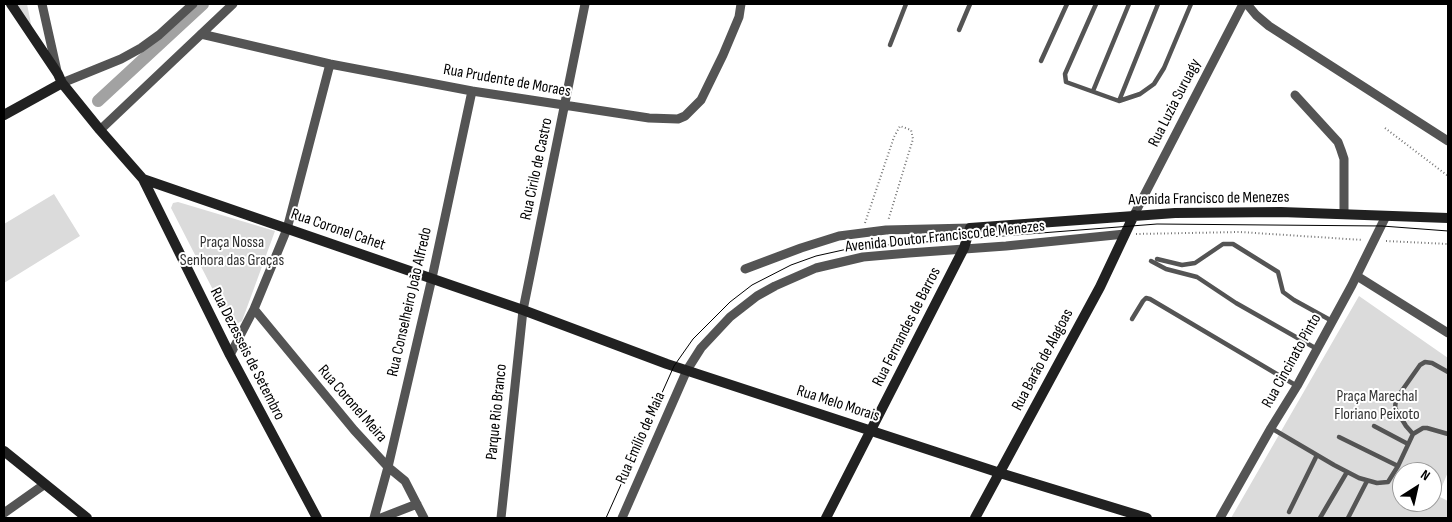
<!DOCTYPE html>
<meta charset="utf-8">
<style>
body{margin:0}
#map{position:relative;width:1452px;height:522px;overflow:hidden;background:#fff;font-family:"Sofia Sans Condensed",sans-serif}
canvas{display:block}
.frame{position:absolute;inset:0;border:5px solid #000;pointer-events:none}
.north{position:absolute;left:1392px;top:462px;width:50px;height:50px;box-sizing:border-box;background:#fff;border:1px solid #999;border-radius:50%;rotate:35deg;font-size:14px;font-weight:700;line-height:20px;text-align:center;color:#000}
.north::after{content:'';display:block;margin:auto;width:18px;height:22px;background:#000;clip-path:polygon(50% 0,100% 100%,50% 72%,0 100%)}
</style>
<div id="map">
<canvas width="1452" height="522"></canvas>
<div class="frame"></div>
<div class="north">N</div>
</div>
<script>
const g = document.querySelector('canvas').getContext('2d');
g.lineJoin = 'round';
function fillPath(path, color) { g.fillStyle = color; g.fill(path, 'evenodd'); }
const poly = rows => new Path2D(rows.map(r => 'M' + r).join(''));
function strokePath(path, color, width, dash) { g.strokeStyle = color; g.lineWidth = width; g.lineCap = dash ? 'butt' : 'round'; g.setLineDash(dash || []); g.stroke(path); }
function write(font, color, halo, rows, align = 'center') {
  g.font = font + ' "Sofia Sans Condensed",sans-serif'; g.lineWidth = 4; g.setLineDash([]); g.textBaseline = 'middle'; g.strokeStyle = halo; g.fillStyle = color; for (const [text, x, y, turn = 0] of rows) {
    g.save(); g.translate(x, y); g.rotate((+turn || 0) * Math.PI / 180); g.textAlign = isNaN(turn) ? turn : align; if (halo) g.strokeText(text, 0, 0); g.fillText(text, 0, 0); g.restore();
  }
}
fillPath(poly([
 [8,4,27,4,36,49],
 [54,194,80,236,4,283,4,224],
 [178,202,275,231,242,321,235,325,230,323,171,208,173,203],
 [1359,296,1448,358,1448,472,1438,496,1448,501,1448,518,1231,518],
 [1402,472,1432,472,1432,502,1402,502]
]), '#dbdbdb');
strokePath(poly([
 [98,101,203,4]
]), '#a2a2a2', 12);
strokePath(poly([
 [1385,128,1448,176],
 [865,223,894,137,900,126,911,130,913,139,888,221],
 [1136,234,1240,232,1363,240],
 [1386,241,1448,244]
]), '#767676', 2, [1, 2.5]);
strokePath(poly([
 [1096,4,1065,74,1066,82,1119,101,1140,94,1154,84,1164,68,1191,4],
 [959,30,970,4],
 [890,45,906,4],
 [1041,61,1067,4],
 [1093,91,1129,4],
 [1119,101,1158,4],
 [1157,259,1182,265,1195,263,1223,244,1233,244,1278,272,1283,292,1294,300,1332,321],
 [1151,261,1166,269,1197,277,1236,303,1317,349],
 [1132,319,1143,301,1146,298,1150,299,1297,386],
 [1374,426,1408,444],
 [1271,428,1334,465,1359,478,1377,483,1388,482,1398,466,1413,434,1423,428,1427,428,1448,434],
 [1413,434,1406,426,1395,408,1396,399,1420,365,1425,362,1432,363,1448,372],
 [1339,437,1398,466],
 [1289,512,1317,455],
 [1320,518,1347,472],
 [1348,518,1367,481]
]), '#545454', 4.5);
strokePath(poly([
 [42,4,57,71],
 [1247,4,1256,15,1269,26,1448,141],
 [201,34,330,64,472,91,649,118,678,119,685,116,701,100,723,55,739,17,741,4],
 [62,83,121,59,141,48,159,35,193,4],
 [1295,95,1338,142,1341,150,1344,159,1344,214],
 [100,130,233,4],
 [1134,215,1243,4],
 [745,269,801,248,839,236,886,230,970,228],
 [1357,276,1448,333],
 [254,309,354,430,388,467,405,481,424,518],
 [230,355,254,309,287,229,330,64],
 [4,513,45,484],
 [374,518,388,467,432,278,472,91],
 [381,518,417,504],
 [501,518,523,310,585,4],
 [622,518,687,370,701,348,730,317,757,296,775,286,816,268,863,257,909,253,1006,246,1125,234],
 [1220,518,1271,428,1297,386,1352,285,1386,216]
]), '#545454', 9);
strokePath(poly([
 [11,4,58,74,62,83,100,130,143,179,230,355,317,518],
 [4,115,62,83],
 [143,179,523,310,667,364,1000,473,1147,518],
 [4,451,87,518],
 [826,518,964,248,970,228,1175,213,1281,212,1448,218],
 [975,518,1100,287,1134,215]
]), '#212121', 10);
strokePath(poly([
 [606,518,674,366,693,339,730,302,752,285,791,265,816,256,843,250,886,245,1157,224,1382,226,1448,231]
]), '#000', 1);
write('16px', '#000', '#fff', [
 ["Rua Prudente de Moraes",507,81,10],
 ["Rua Luzia Suruagy",1175,103,-63],
 ["Rua Cirilo de Castro",537,169,-78],
 ["Avenida Francisco de Menezes",1209,199,-1],
 ["Rua Coronel Cahet",338,230,19],
 ["Avenida Doutor Francisco de Menezes",945,237,-6],
 ["Rua Conselheiro João Alfredo",410,302,-77],
 ["Rua Fernandes de Barros",907,327,-63],
 ["Rua Dezesseis de Setembro",247,354,63],
 ["Rua Barão de Alagoas",1043,360,-62],
 ["Rua Cincinato Pinto",1292,361,-61],
 ["Rua Coronel Meira",352,404,49],
 ["Rua Melo Morais",838,404,18],
 ["Parque Rio Branco",497,412,-84],
 ["Rua Emílio de Maia",641,438,-66]
]);
write('16px', '#323232', '#fff', [
 ["Praça Nossa",232,243],
 ["Senhora das Graças",232,261],
 ["Praça Marechal",1377,397],
 ["Floriano Peixoto",1377,415]
]);
</script>
